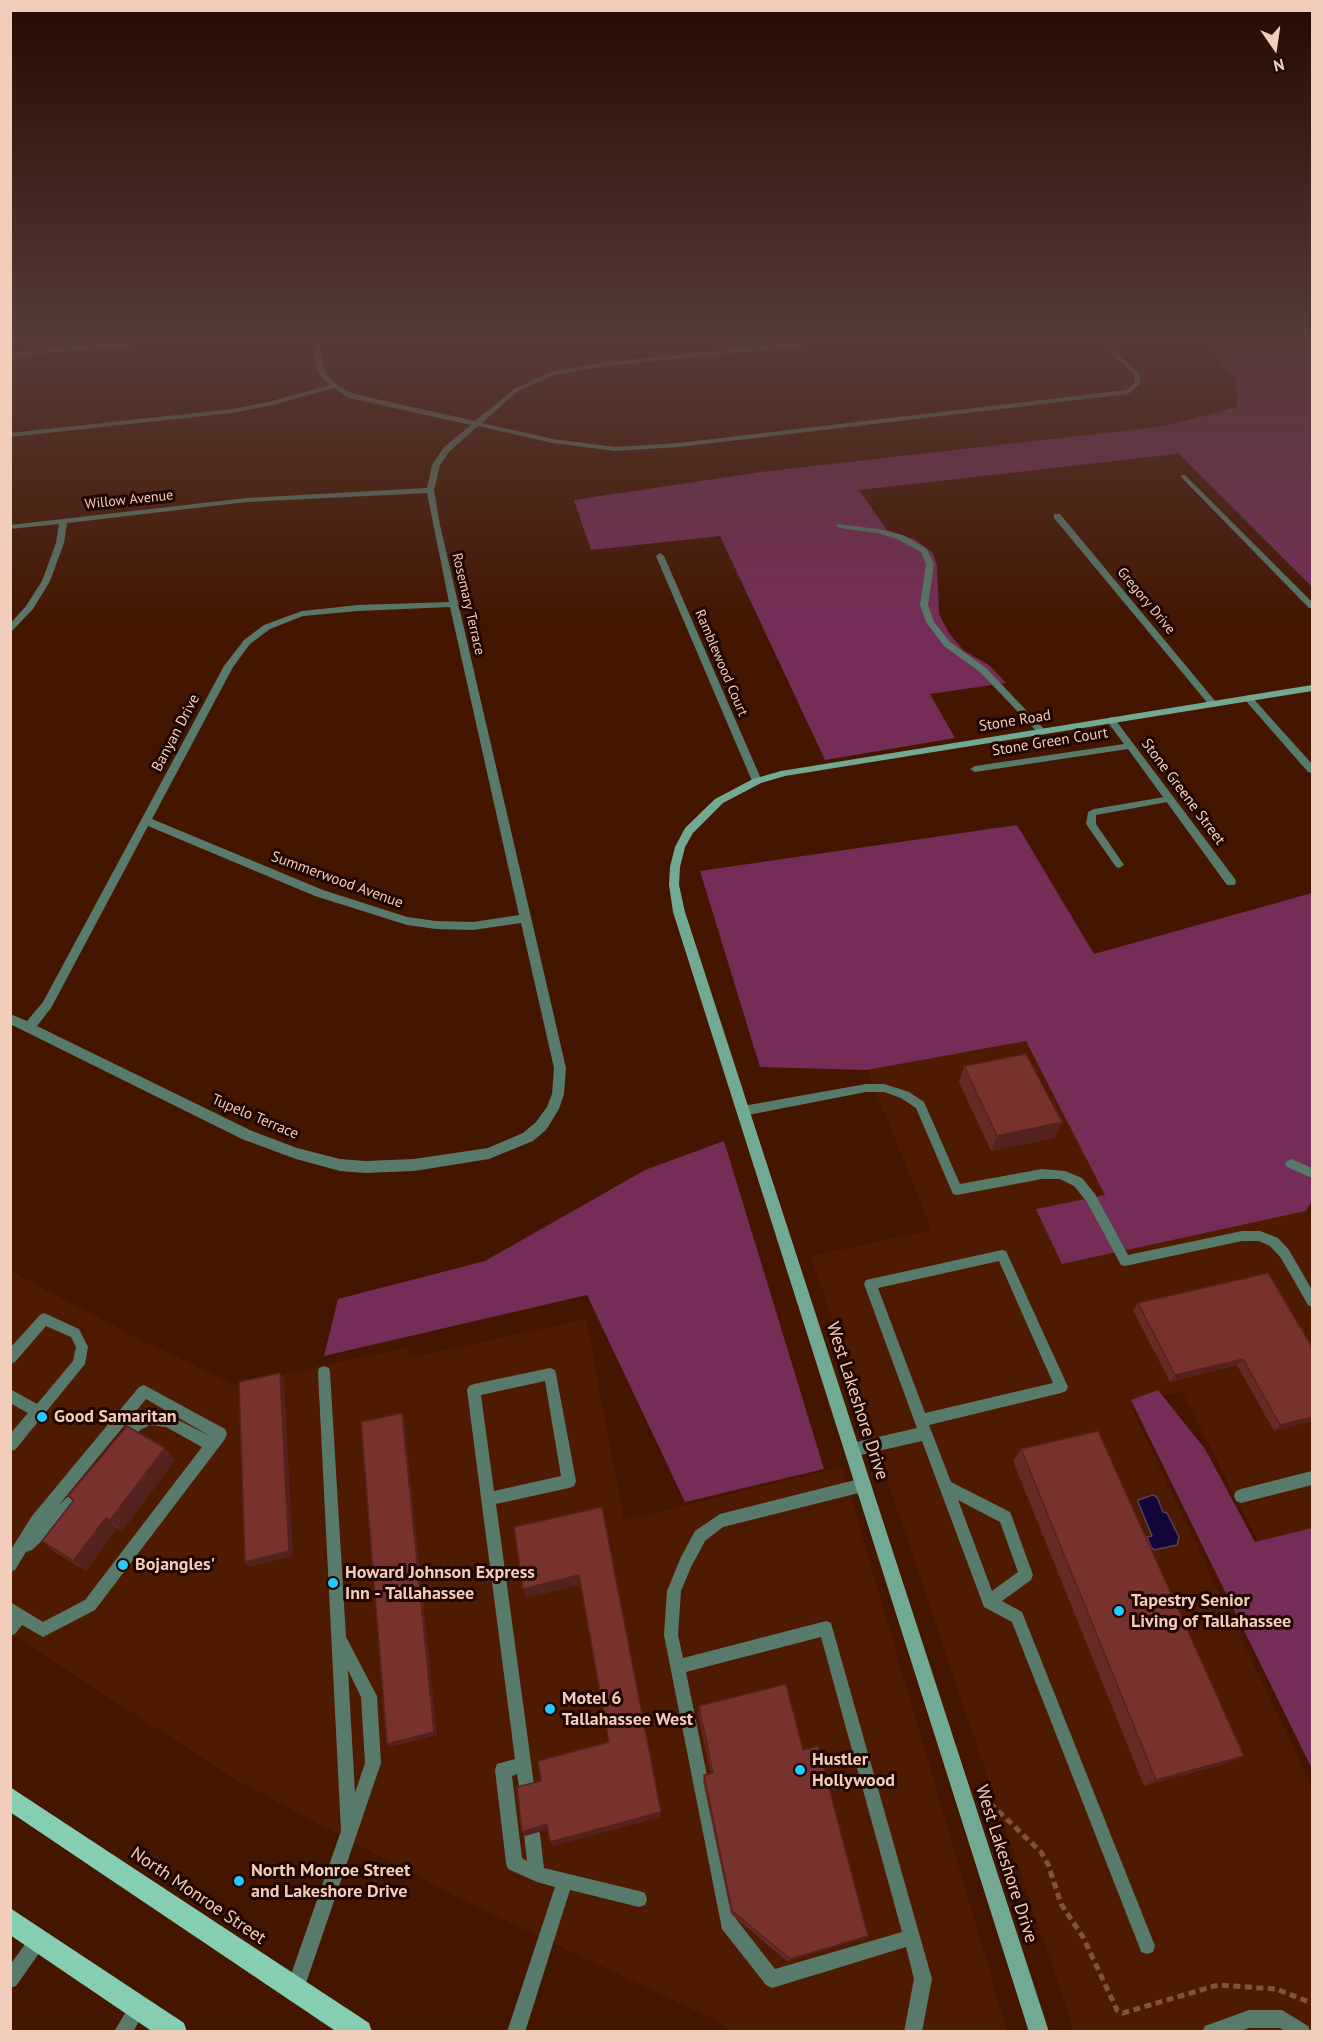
<!DOCTYPE html>
<style>
body{margin:0}
#map{position:relative;width:1323px;height:2042px;overflow:hidden;background:#441600;font-family:"PT Sans",sans-serif}
canvas{display:block}
.frame{position:absolute;inset:0;border:12px solid #f3cdbb;pointer-events:none}
.north{position:absolute;left:1245px;top:18px;width:60px;height:60px;-webkit-text-stroke:4px #200600;paint-order:stroke;rotate:167deg;font-size:16px;font-weight:700;line-height:24px;text-align:center;color:#f3cdbb}
.north::after{content:'';display:block;margin:auto;width:21px;height:27px;background:#f3cdbb;clip-path:polygon(50% 0,100% 100%,50% 72%,0 100%)}
</style>
<div id="map">
<canvas width="1323" height="2042"></canvas>
<div class="frame"></div>
<div class="north">N</div>
</div>
<script>
const g = document.querySelector('canvas').getContext('2d');
g.lineJoin = 'round';
function fillPath(path, color) { g.fillStyle = color; g.fill(path, 'evenodd'); }
const poly = rows => new Path2D(rows.map(r => 'M' + r).join(''));
function strokePath(path, color, width, dash) { g.strokeStyle = color; g.lineWidth = width; g.lineCap = dash ? 'butt' : 'round'; g.setLineDash(dash || []); g.stroke(path); }
function write(font, color, halo, rows, align = 'center') {
  g.font = font + ' "PT Sans",sans-serif'; g.lineWidth = 6; g.setLineDash([]); g.textBaseline = 'middle'; g.strokeStyle = halo; g.fillStyle = color; for (const [text, x, y, turn = 0] of rows) {
    g.save(); g.translate(x, y); g.rotate((+turn || 0) * Math.PI / 180); g.textAlign = isNaN(turn) ? turn : align; if (halo) g.strokeText(text, 0, 0); g.fillText(text, 0, 0); g.restore();
  }
}
fillPath(poly([
 [1026,1041,1106,1195,1062,1263,1306,1211,1312,1221,1312,1528,1258,1541,1182,1391,1129,1404,1312,1787,1312,2031,1074,2031,811,1256,932,1230,867,1070],
 [10,1271,137,1338,235,1385,408,1347,409,1358,586,1319,624,1520,842,1467,1007,2031,731,2031,715,2020,459,1898,238,1781,11,1634]
]), '#4f1b00');
fillPath(poly([
 [1202,341,1312,341,1312,587,1175,450,1177,454,859,490,887,530,916,540,933,553,937,566,939,614,949,633,963,650,989,665,1006,683,930,694,955,738,825,760,720,536,591,550,574,500,761,472,1165,426,1237,407,1236,379],
 [1017,825,1094,954,1312,893,1312,1201,1306,1211,1062,1264,1036,1209,1105,1195,1026,1041,867,1070,760,1067,700,871],
 [724,1141,824,1469,685,1502,587,1295,324,1356,338,1299,485,1261,645,1170],
 [1158,1390,1205,1449,1255,1542,1312,1528,1312,1769,1131,1400]
]), '#752d58');
const water = poly([
 [1153,1495,1157,1497,1163,1512,1167,1513,1179,1537,1177,1545,1154,1550,1151,1547,1147,1537,1152,1536,1138,1502,1138,1500,1153,1495]
]);
fillPath(water, '#130538');
strokePath(water, '#56415f', 1.5);
strokePath(poly([
 [990,1803,1041,1852,1048,1864,1061,1904,1083,1937,1117,2010,1123,2013,1218,1985,1276,1989,1312,2003]
]), '#7e533e', 5, [7, 4.5]);
fillPath(poly([
 [1181,475,1185,475,1312,602,1312,608,1309,608,1181,477,1181,475],
 [1170,796,1174,799,1173,801,1096,815,1096,824,1124,865,1119,868,1116,867,1086,824,1088,812,1094,809,1170,796],
 [866,1084,884,1084,909,1092,924,1102,960,1184,1042,1169,1065,1171,1082,1178,1095,1194,1128,1255,1242,1231,1260,1231,1278,1238,1289,1250,1312,1290,1312,1307,1308,1305,1281,1258,1270,1246,1259,1241,1242,1241,1125,1266,1121,1265,1087,1202,1074,1186,1060,1179,1042,1179,957,1195,953,1194,916,1108,901,1098,884,1092,866,1092,743,1116,739,1114,737,1111,739,1108,743,1106,866,1084],
 [1291,1159,1312,1168,1312,1178,1287,1167,1285,1164,1287,1161,1291,1159],
 [1002,1250,1006,1251,1068,1387,1066,1391,1061,1393,929,1425,951,1482,1010,1512,1012,1517,1033,1575,1031,1580,1002,1601,1022,1612,1024,1617,1155,1946,1153,1952,1147,1954,1141,1952,1139,1946,1012,1622,984,1607,922,1441,852,1457,847,1455,845,1450,847,1445,852,1443,917,1428,864,1284,866,1280,1002,1250],
 [999,1261,1053,1383,925,1413,878,1288,999,1261],
 [958,1500,1000,1522,1018,1572,992,1591,958,1500],
 [44,1313,79,1329,88,1347,85,1364,15,1450,10,1451,10,1434,28,1413,10,1403,10,1389,37,1404,73,1361,76,1347,71,1337,46,1326,15,1362,10,1364,10,1348,40,1315,44,1313],
 [324,1366,329,1368,330,1372,346,1637,377,1696,381,1763,304,1989,301,1995,295,1998,289,1995,286,1989,341,1831,318,1372,319,1368,324,1366],
 [348,1670,361,1697,365,1763,355,1793,348,1670],
 [550,1368,555,1370,556,1374,576,1481,574,1486,569,1488,496,1504,535,1792,533,1798,527,1800,521,1798,517,1774,512,1776,522,1858,527,1861,524,1834,526,1828,532,1826,538,1828,540,1834,544,1868,639,1891,645,1893,647,1899,645,1905,639,1907,570,1890,525,2032,507,2032,555,1887,537,1882,508,1869,506,1863,495,1770,497,1764,515,1759,467,1390,469,1386,474,1384,550,1368],
 [545,1381,561,1476,494,1491,481,1395,545,1381],
 [144,1385,225,1429,227,1434,225,1439,95,1610,43,1637,22,1625,15,1634,10,1636,10,1602,43,1622,85,1600,202,1447,166,1427,150,1425,140,1430,129,1444,124,1446,119,1444,117,1439,130,1420,150,1413,168,1415,210,1436,146,1399,58,1506,76,1489,81,1487,86,1489,88,1494,86,1499,32,1550,26,1552,15,1570,10,1572,10,1551,32,1516,139,1387,144,1385],
 [1312,1471,1312,1485,1241,1503,1236,1501,1234,1496,1236,1491,1241,1489,1312,1471],
 [863,1478,868,1480,870,1485,868,1490,863,1492,723,1527,705,1541,691,1567,681,1591,678,1635,683,1658,826,1621,831,1623,932,1979,922,2032,904,2032,914,1979,906,1947,772,1988,766,1985,722,1929,664,1635,667,1591,681,1557,695,1531,720,1514,863,1478],
 [821,1637,902,1932,775,1969,736,1919,686,1672,821,1637],
 [39,1931,45,1933,47,1939,45,1945,16,1986,10,1988,10,1965,33,1933,39,1931],
 [138,1998,144,2001,147,2007,133,2032,114,2032,132,2001,138,1998],
 [1249,2010,1282,2010,1308,2026,1311,2032,1286,2032,1280,2028,1249,2028,1238,2032,1202,2032,1205,2026,1249,2010]
]), '#587a6b');
fillPath(poly([
 [135,341,159,341,156,343,10,357,10,353,135,341],
 [313,341,319,341,325,373,337,385,354,394,475,421,514,389,553,371,606,362,813,341,836,341,833,343,606,366,555,375,518,391,482,423,553,439,615,447,679,443,1126,390,1134,383,1134,375,1099,341,1106,341,1140,375,1140,384,1128,394,679,447,615,451,553,443,478,426,450,451,440,465,434,490,440,525,566,1068,564,1094,559,1109,546,1130,533,1141,489,1159,414,1171,365,1173,340,1171,296,1159,242,1139,10,1024,10,1014,27,1021,43,1002,224,666,244,640,264,625,302,611,358,605,449,602,427,493,247,502,67,523,64,543,50,581,33,609,10,633,10,624,26,606,42,581,56,543,59,524,10,529,10,525,247,498,427,488,432,465,444,447,471,425,349,398,334,388,273,405,232,413,10,437,10,433,232,409,272,401,330,385,319,374,316,366,313,341],
 [450,607,519,915,473,922,436,921,407,917,323,890,152,819,233,667,250,644,270,629,303,616,358,611,450,607],
 [148,826,315,896,407,925,436,929,473,930,521,923,554,1068,552,1094,547,1107,536,1122,523,1133,488,1148,414,1159,365,1161,340,1159,297,1148,252,1131,37,1026,51,1008,148,826],
 [1054,514,1060,514,1216,702,1216,706,1210,706,1054,518,1054,514],
 [837,524,878,529,903,535,927,549,934,564,928,605,934,622,950,642,986,668,1045,730,1045,734,1039,734,980,672,944,646,926,622,920,605,926,564,921,552,897,539,877,533,840,528,836,526,837,524],
 [660,553,664,556,762,781,761,783,753,783,752,781,656,556,660,553],
 [1248,695,1251,696,1312,764,1312,773,1308,772,1245,700,1243,698,1248,695],
 [1111,717,1114,718,1235,879,1236,882,1235,885,1227,885,1128,749,975,772,970,769,975,766,1124,744,1106,720,1111,717]
]), '#587a6b');
fillPath(poly([
 [1312,685,1312,691,785,776,761,783,723,803,693,833,685,847,680,867,679,885,685,912,1049,2032,1029,2032,673,912,669,885,670,867,675,847,685,828,715,799,753,779,781,771,1312,685]
]), '#72a992');
fillPath(poly([
 [10,1787,369,2023,372,2032,337,2032,10,1812,10,1787],
 [10,1908,184,2023,187,2032,153,2032,10,1935,10,1908]
]), '#85ceb1');
fillPath(poly([
 [964,1066,1055,1138,991,1151,959,1082],
 [1138,1303,1312,1347,1312,1421,1274,1431,1237,1365,1170,1382,1133,1310],
 [1021,1449,1231,1762,1144,1786,1013,1461],
 [175,1460,122,1531,117,1528,86,1571,55,1552,42,1541,73,1502,68,1496],
 [699,1706,803,1750,863,1938,787,1961,731,1914,703,1781,704,1775,711,1773,698,1714]
]), '#672b27');
fillPath(poly([
 [1062,1122,1055,1138,991,1151,997,1136],
 [1243,1359,1237,1365,1170,1382,1175,1375],
 [280,1373,284,1380,293,1556,249,1567,245,1562],
 [402,1413,404,1419,437,1735,391,1747,387,1744],
 [1312,1417,1312,1421,1274,1431,1280,1425],
 [165,1448,175,1460,122,1531,110,1520],
 [106,1518,117,1528,86,1571,73,1561],
 [579,1575,581,1585,526,1598,523,1589],
 [1244,1756,1231,1762,1144,1786,1156,1780],
 [661,1812,661,1817,553,1846,550,1842],
 [547,1824,550,1829,525,1836,522,1832]
]), '#542320');
const building = poly([
 [1026,1054,1062,1122,997,1136,964,1066,1026,1054],
 [1268,1273,1312,1347,1312,1417,1280,1425,1243,1359,1175,1375,1138,1303,1268,1273],
 [280,1373,289,1551,245,1562,239,1382,280,1373],
 [402,1413,434,1732,387,1744,361,1422,402,1413],
 [127,1426,165,1448,110,1520,106,1518,73,1561,42,1541,74,1500,68,1496,127,1426],
 [1098,1431,1244,1756,1156,1780,1021,1449,1098,1431],
 [602,1507,661,1812,550,1842,547,1824,522,1832,517,1787,541,1781,538,1761,609,1742,579,1575,523,1589,514,1527,602,1507],
 [786,1684,803,1750,818,1746,868,1936,790,1959,732,1911,704,1775,713,1773,699,1706,786,1684]
]);
fillPath(building, '#78322d');
strokePath(building, '#542320', 1.5);
const sky = g.createLinearGradient(0, 0, 0, 627);
sky.addColorStop(0, '#250c00');
sky.addColorStop(0.54, '#563c37');
sky.addColorStop(1, '#563c3700');
g.fillStyle = sky;
g.fillRect(0, 0, 1323, 627);
for (const [x, y, r, color] of [
 [42,1417,6,"#24c9fe"],
 [123,1565,6,"#24c9fe"],
 [333,1583,6,"#24c9fe"],
 [1119,1611,6,"#24c9fe"],
 [550,1709,6,"#24c9fe"],
 [800,1770,6,"#24c9fe"],
 [239,1881,6,"#24c9fe"]
]) { const dot = new Path2D(); dot.arc(x, y, r, 0, 2 * Math.PI); g.fillStyle = color; g.fill(dot); strokePath(dot, '#200600', 2); }
write('14px', '#f3cdbb', '#200600', [
 ["Willow Avenue",129,500,-6],
 ["Gregory Drive",1146,601,50],
 ["Rosemary Terrace",468,604,77],
 ["Ramblewood Court",721,663,67]
]);
write('15px', '#f3cdbb', '#200600', [
 ["Stone Road",1015,721,-9],
 ["Banyan Drive",176,733,-62],
 ["Stone Green Court",1050,742,-9],
 ["Stone Greene Street",1183,792,53],
 ["Summerwood Avenue",337,880,20],
 ["Tupelo Terrace",255,1117,23]
]);
write('18px', '#f3cdbb', '#200600', [
 ["West Lakeshore Drive",857,1401,72],
 ["West Lakeshore Drive",1006,1864,72],
 ["North Monroe Street",198,1896,34]
]);
write('bold 18px', '#f3cdbb', '#200600', [
 ["Good Samaritan",54,1417],
 ["Bojangles'",135,1565],
 ["Howard Johnson Express",345,1573],
 ["Inn - Tallahassee",345,1594],
 ["Tapestry Senior",1131,1601],
 ["Living of Tallahassee",1131,1622],
 ["Motel 6",562,1699],
 ["Tallahassee West",562,1720],
 ["Hustler",812,1760],
 ["Hollywood",812,1781],
 ["North Monroe Street",251,1871],
 ["and Lakeshore Drive",251,1892]
], 'left');
</script>
